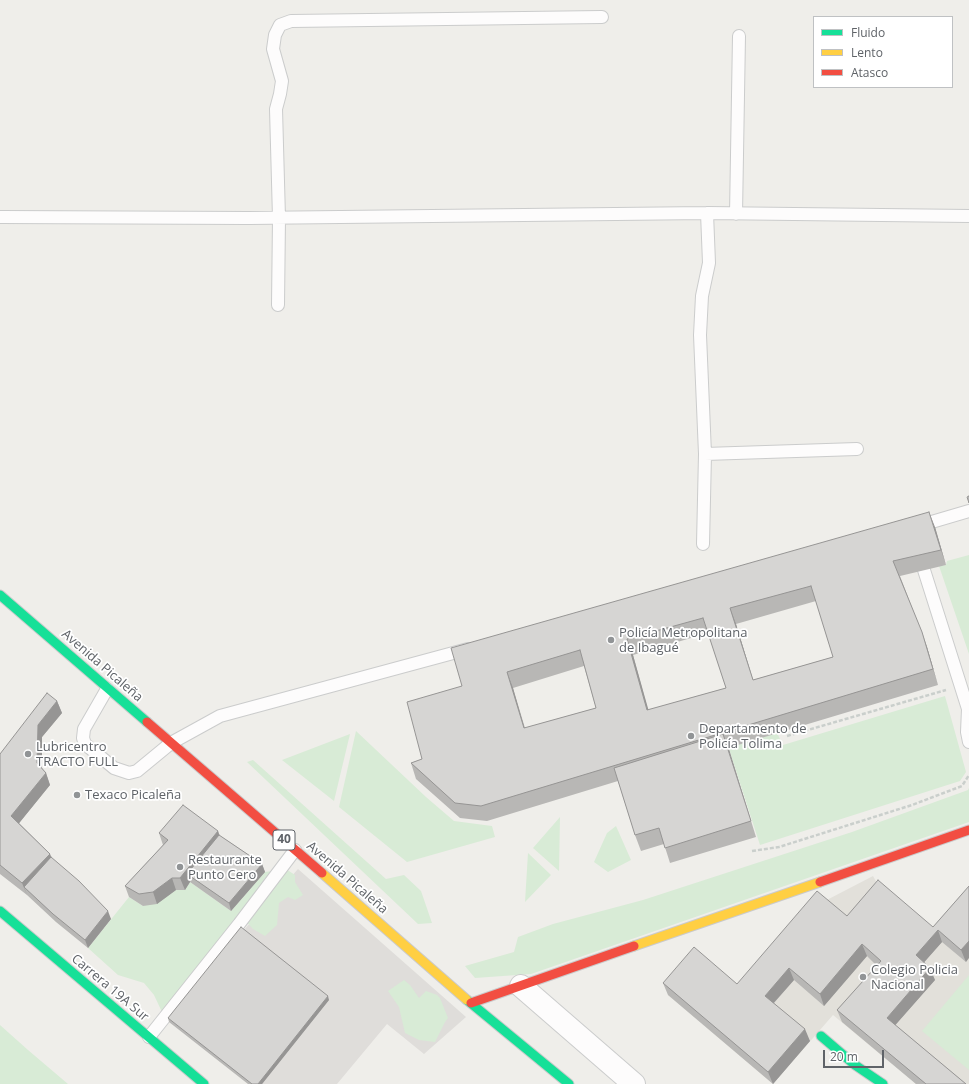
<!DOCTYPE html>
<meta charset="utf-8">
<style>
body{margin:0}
#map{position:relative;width:969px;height:1084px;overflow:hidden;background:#efeeea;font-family:"Open Sans",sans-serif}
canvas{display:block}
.legend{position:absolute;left:813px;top:16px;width:140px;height:72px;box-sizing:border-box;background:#fff;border:1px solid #bfc1c3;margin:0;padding:5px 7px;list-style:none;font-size:12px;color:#5f6368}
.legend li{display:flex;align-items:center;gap:8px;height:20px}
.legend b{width:20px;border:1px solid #bfc1c3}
.scale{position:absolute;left:823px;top:1050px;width:61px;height:18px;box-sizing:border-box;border:2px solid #5f6368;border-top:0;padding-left:5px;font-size:12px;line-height:14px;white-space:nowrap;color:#5f6368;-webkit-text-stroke:3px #fff;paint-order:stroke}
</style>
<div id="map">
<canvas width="969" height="1084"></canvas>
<ul class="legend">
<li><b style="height:5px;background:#16e098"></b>Fluido</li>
<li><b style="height:5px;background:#ffcf43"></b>Lento</li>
<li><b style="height:5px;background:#f24e42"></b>Atasco</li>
</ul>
<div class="scale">20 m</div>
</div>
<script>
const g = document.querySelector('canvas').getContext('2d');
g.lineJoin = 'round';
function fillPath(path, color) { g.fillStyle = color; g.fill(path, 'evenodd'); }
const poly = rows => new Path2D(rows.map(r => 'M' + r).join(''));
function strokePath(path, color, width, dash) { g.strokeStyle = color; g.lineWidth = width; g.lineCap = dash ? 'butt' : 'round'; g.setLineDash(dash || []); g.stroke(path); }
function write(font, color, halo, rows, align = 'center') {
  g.font = font + ' "Open Sans",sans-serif'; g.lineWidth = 3.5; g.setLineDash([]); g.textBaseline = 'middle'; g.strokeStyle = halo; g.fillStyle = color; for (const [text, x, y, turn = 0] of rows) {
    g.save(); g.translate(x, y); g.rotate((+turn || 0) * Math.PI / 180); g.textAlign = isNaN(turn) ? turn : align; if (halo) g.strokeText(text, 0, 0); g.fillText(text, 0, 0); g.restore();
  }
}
fillPath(poly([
 [298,869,466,1017,424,1054,387,1024,337,1084,262,1084,243,931]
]), '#dfddda');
fillPath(poly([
 [873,876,882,892,938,939,969,903,969,1084,916,1084,833,1015,773,1084,668,995,698,959,741,995,821,903]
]), '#e2e0da');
fillPath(poly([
 [969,555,969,654,939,566,946,565,947,561],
 [945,696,966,772,960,781,760,845,729,749,734,746,777,733,783,745],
 [356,731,426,797,454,821,492,826,495,837,407,862,339,807],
 [350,734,334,801,282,760],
 [253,760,386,879,404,875,421,891,432,923,418,924,247,762],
 [969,788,969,822,531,974,475,978,465,966,514,952,518,937,553,924,643,900,852,832,968,790],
 [560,817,559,871,533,848],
 [616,826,631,860,608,872,594,862,607,833],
 [528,853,551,875,525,902],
 [286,869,295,875,295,882,303,895,295,900,288,897,279,903,277,925,265,936,253,929,241,916,162,1012,154,995,144,983,118,975,88,948,129,897,143,906,176,890,185,890,190,882,231,911,265,872],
 [969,975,969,1070,922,1031],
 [404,980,410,985,419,998,426,991,437,995,440,998,448,1018,445,1022,435,1042,419,1040,405,1033,399,1007,388,991],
 [0,1025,28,1050,68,1084,0,1084]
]), '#d8ebd6');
const lane = poly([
 [736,214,739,36],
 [0,217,249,218,707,213,969,216],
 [278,305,279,218,276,109,280,94,282,81,273,49,275,35,280,25,291,21,602,17],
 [705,454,857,449],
 [918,526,969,511],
 [703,544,705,454,700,335,702,296,709,263,707,213],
 [924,570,968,709,969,709],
 [107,689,84,729,83,738,85,744,114,768,129,773,137,771,171,743,220,716,468,649],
 [968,709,967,732,969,742],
 [149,1037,239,924,295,850]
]);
const street = poly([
 [521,986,634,1084]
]);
const fast = poly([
 [0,595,147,722],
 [0,911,204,1084],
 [467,1000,569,1084],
 [821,1036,855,1065,883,1084]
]);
const slow = poly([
 [322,873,467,1000],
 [634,946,820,882]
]);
const jam = poly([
 [147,722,322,873],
 [820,882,969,830],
 [471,1003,634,946]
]);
strokePath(lane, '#cbcccc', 14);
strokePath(street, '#cbcccc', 24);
strokePath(fast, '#cacacb', 11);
strokePath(slow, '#cacacb', 11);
strokePath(jam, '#cacacb', 11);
strokePath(poly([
 [787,736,946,690],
 [752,851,779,847,912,805,962,786,969,775]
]), '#cacfcc', 2.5, [4, 2]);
strokePath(lane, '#fdfcfc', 12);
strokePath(street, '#fdfcfc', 22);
strokePath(fast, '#16e098', 9);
strokePath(slow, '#ffcf43', 9);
strokePath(jam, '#f24e42', 9);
fillPath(poly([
 [935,527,946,565,900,576,927,647,938,685,728,748,756,837,670,863,664,844,641,851,635,835,618,781,487,821,460,818,416,779,411,763,422,759,462,686],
 [816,601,833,657,753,680,736,624],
 [708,633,726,688,648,710,633,655],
 [584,666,596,708,525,728,513,688],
 [57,701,62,713,42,737,42,768,46,773,50,785,19,823,50,854,51,857,111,919,88,948,56,922,27,895,0,874,0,754],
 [218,831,219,835,262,864,265,872,231,911,190,882,185,890,176,890,157,904,143,906,129,897,125,886,163,845,159,833],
 [969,886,966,962,942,942,924,962,935,980,895,1025,966,1084,916,1084,842,1022,837,1010,877,966,867,956,824,1006,794,980,774,1003,810,1041,773,1084,668,995,663,983,737,984,847,916,933,927],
 [329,1000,262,1084,248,1084,169,1022,168,1018]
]), '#b8b7b5');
fillPath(poly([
 [929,512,935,527,946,565,941,550],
 [730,608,736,624,758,696,753,680],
 [922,632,927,647,938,685,933,669],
 [627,639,633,655,653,726,647,710],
 [507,672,513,688,529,744,524,728],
 [57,701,62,713,42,737,42,775,37,763,38,725],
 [723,734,729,749,756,837,751,821],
 [46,773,50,785,16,827,11,816],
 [218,831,222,843,187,874,190,882,185,890,180,878],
 [50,854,54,865,24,887,27,895,22,883],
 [262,864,265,872,231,911,229,903],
 [172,878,176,890,157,904,153,892],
 [108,911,111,919,88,948,85,940],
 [938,930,942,942,920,967,916,955],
 [969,941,969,958,966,962,961,950],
 [862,944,867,956,824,1006,820,994],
 [789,968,794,980,770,1007,765,996],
 [930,968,935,980,891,1030,887,1018],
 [328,996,329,1000,262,1084,258,1084],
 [805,1029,810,1041,773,1084,768,1072]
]), '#969594');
const building = poly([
 [969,496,969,503,967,497,969,496],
 [929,512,941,550,893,561,922,632,933,669,481,806,455,803,411,763,422,759,407,702,462,686,451,648,929,512],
 [811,586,833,657,753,680,730,608,811,586],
 [703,618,726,688,647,710,627,639,703,618],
 [580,650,596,708,524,728,507,672,580,650],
 [47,693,57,701,38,725,37,763,46,773,11,816,50,854,22,883,0,865,0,754,47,693],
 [723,734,751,821,665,848,659,828,635,835,614,768,723,734],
 [183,805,218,831,180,878,172,878,153,892,139,894,125,886,168,840,159,833,183,805],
 [219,835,262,864,229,903,187,874,219,835],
 [51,857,79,881,108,911,85,940,53,914,24,887,51,857],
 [878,880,933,927,969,886,969,941,961,950,938,930,916,955,930,968,887,1018,966,1084,926,1084,837,1010,881,961,862,944,820,994,789,968,765,996,805,1029,768,1072,663,983,694,947,737,984,817,891,847,916,878,880],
 [241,927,328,996,258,1084,252,1084,168,1018,241,927]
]);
fillPath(building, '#d6d5d3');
strokePath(building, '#969594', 1);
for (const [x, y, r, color] of [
 [611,640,4,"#919496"],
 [691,736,4,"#919496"],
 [28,754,4,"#919496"],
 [77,795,4,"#919496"],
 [180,867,4,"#919496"],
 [863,977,4,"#919496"]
]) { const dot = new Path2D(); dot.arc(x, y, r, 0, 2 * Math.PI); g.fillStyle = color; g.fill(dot); strokePath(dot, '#fff', 1.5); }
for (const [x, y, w] of [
 [284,840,22]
]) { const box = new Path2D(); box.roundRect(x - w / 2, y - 10, w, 20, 3); g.fillStyle = '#fff'; g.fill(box); strokePath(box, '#5f6368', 1); }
write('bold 12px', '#5f6368', null, [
 ["40",284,840]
]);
write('13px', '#5f6368', '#fff', [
 ["Policía Metropolitana",619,633],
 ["de Ibagué",619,648],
 ["Departamento de",699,729],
 ["Policía Tolima",699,744],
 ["Lubricentro",36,747],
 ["TRACTO FULL",36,762],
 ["Texaco Picaleña",85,795],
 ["Restaurante",188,860],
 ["Punto Cero",188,875],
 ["Colegio Policia",871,970],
 ["Nacional",871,985]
], 'left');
write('13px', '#5f6368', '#fff', [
 ["Avenida Picaleña",102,666,41],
 ["Avenida Picaleña",347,878,41],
 ["Carrera 19A Sur",110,988,40]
]);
</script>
